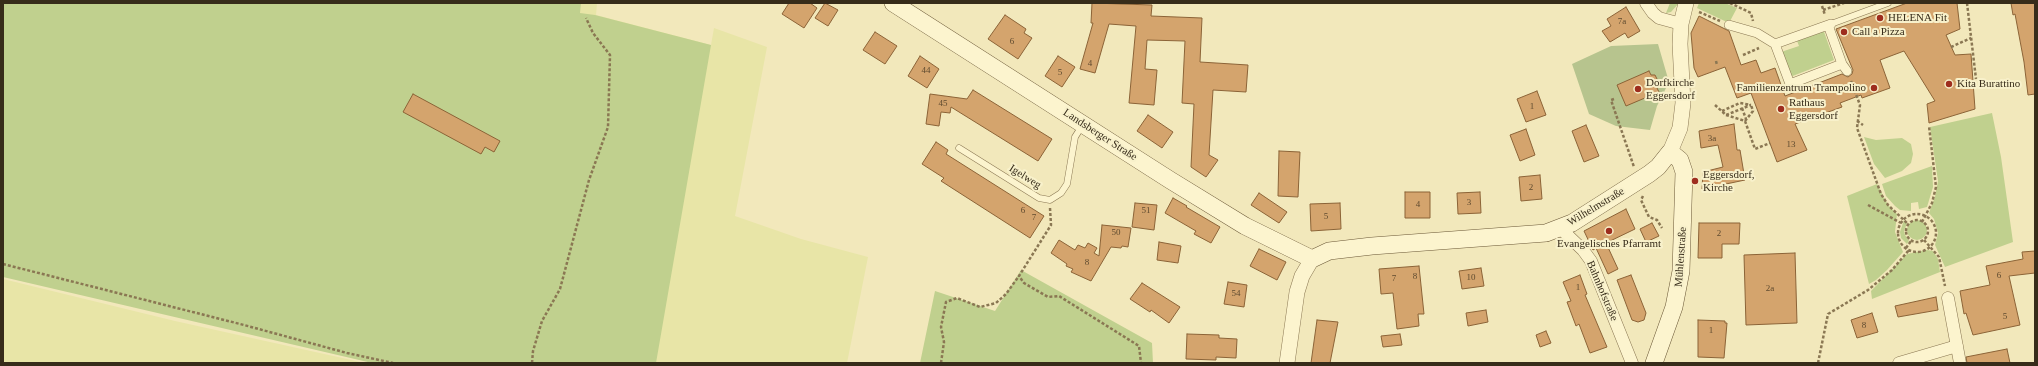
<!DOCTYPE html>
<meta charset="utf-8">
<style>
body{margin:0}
#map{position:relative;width:2038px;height:366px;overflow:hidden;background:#f2e8bb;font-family:"Times New Roman",serif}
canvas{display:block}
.frame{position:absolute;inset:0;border:4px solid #372c1a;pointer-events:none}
</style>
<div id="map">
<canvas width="2038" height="366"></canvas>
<div class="frame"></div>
</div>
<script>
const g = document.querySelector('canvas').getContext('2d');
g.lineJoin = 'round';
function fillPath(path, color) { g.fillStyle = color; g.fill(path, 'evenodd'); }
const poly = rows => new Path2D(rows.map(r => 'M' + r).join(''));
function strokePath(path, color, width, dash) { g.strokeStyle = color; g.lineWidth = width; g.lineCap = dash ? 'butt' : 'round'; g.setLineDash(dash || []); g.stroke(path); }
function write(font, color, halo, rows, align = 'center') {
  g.font = font + ' "Times New Roman",serif'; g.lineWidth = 4; g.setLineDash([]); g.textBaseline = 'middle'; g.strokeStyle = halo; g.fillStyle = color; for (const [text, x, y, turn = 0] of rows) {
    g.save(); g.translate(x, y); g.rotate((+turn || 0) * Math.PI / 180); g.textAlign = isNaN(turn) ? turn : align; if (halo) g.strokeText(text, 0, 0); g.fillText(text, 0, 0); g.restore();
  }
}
fillPath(poly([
 [409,3,597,3,596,15,711,45,714,28,767,47,735,216,801,239,868,257,847,363,503,363],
 [3,279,175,321,365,363,3,363]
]), '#e8e5a7');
fillPath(poly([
 [3,3,581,3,580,13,595,15,711,45,656,363,372,363,3,277],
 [1670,3,1679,3,1671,12,1666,13],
 [1699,3,1725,3,1737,8,1729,23,1697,8],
 [1823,29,1834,60,1790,77,1781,52,1799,46,1796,38],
 [1992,113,2001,157,2013,242,1945,267,1935,245,1938,233,1934,219,1929,213,1935,197,1938,181,1930,127],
 [1864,137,1876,140,1902,138,1911,144,1913,154,1911,163,1902,171,1885,178,1874,164],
 [1932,166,1933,187,1927,207,1919,209,1918,202,1911,203,1911,211,1900,210,1895,206,1886,196,1882,184],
 [1877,184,1888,205,1897,214,1895,232,1903,252,1887,270,1876,280,1869,284,1847,196],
 [1904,220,1907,223,1904,231,1905,235,1909,241,1907,244,1901,238,1900,232],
 '1907 230a10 10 0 1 1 20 0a10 10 0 1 1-20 0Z',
 [1927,250,1933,251,1938,259,1940,272,1872,299,1871,291,1907,254],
 [1021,270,1152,343,1153,363,920,363,935,291,995,311]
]), '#c0d08e');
fillPath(poly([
 [1658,44,1669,82,1657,106,1650,130,1616,126,1589,114,1572,64,1611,46]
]), '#b7c48e');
const building = poly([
 [789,3,810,3,817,8,804,28,782,14,789,3],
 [825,3,838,10,828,26,815,18,825,3],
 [1092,3,1152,5,1151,16,1202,18,1200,62,1248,65,1246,92,1213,90,1209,155,1218,160,1206,177,1191,167,1194,104,1182,103,1185,41,1147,40,1145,69,1157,70,1154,105,1129,103,1136,26,1109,24,1095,73,1080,69,1093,23,1091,23,1092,3],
 [1907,3,1957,3,1960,29,1946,35,1955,55,1971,54,1975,109,1929,123,1927,104,1935,101,1904,51,1880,60,1890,88,1862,98,1861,95,1840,103,1842,107,1795,124,1807,150,1777,162,1751,93,1737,98,1725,67,1698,77,1694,68,1691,33,1699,16,1729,31,1741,65,1756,60,1761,73,1775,68,1785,96,1842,74,1848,77,1852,74,1853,70,1836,29,1907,3],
 [2011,3,2035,3,2035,94,2028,95,2024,62,2015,14,2013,15,2011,3],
 [1626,7,1640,31,1628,38,1625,33,1610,42,1602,31,1611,26,1607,19,1626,7],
 [1005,15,1026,29,1024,33,1032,38,1018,59,988,39,1005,15],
 [875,32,897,46,885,64,863,50,875,32],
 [920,56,939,69,927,88,908,76,920,56],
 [1058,56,1075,67,1062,87,1045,76,1058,56],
 [1649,71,1651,75,1655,75,1659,83,1656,86,1659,92,1626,106,1617,85,1649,71],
 [973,90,1052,139,1038,161,951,107,950,113,941,112,939,126,926,124,930,94,967,99,973,90],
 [1537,91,1546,115,1526,122,1517,99,1537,91],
 [413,94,500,141,494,152,485,147,481,154,403,112,413,94],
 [1148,115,1173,132,1162,148,1137,131,1148,115],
 [1734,124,1737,150,1740,150,1745,180,1702,189,1703,172,1723,167,1718,145,1701,148,1699,131,1734,124],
 [1586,125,1599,156,1584,162,1572,131,1586,125],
 [1526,129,1535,155,1520,161,1510,135,1526,129],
 [936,142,948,150,946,154,1044,216,1030,238,941,181,944,178,922,164,936,142],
 [1279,151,1300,152,1298,197,1278,196,1279,151],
 [1540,175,1542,199,1521,201,1519,177,1540,175],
 [1405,192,1430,192,1430,218,1405,218,1405,192],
 [1480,192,1481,213,1458,214,1457,193,1480,192],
 [1259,193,1287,212,1279,223,1251,205,1259,193],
 [1173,198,1187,206,1186,207,1220,227,1211,243,1194,234,1196,231,1165,213,1173,198],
 [1135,203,1157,205,1154,230,1132,227,1135,203],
 [1340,203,1341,229,1311,231,1310,204,1340,203],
 [1626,209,1635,229,1606,243,1618,269,1608,274,1596,248,1593,250,1584,231,1626,209],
 [1652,223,1659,236,1646,242,1640,229,1652,223],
 [1699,223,1740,223,1739,244,1722,244,1722,258,1698,258,1699,223],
 [1102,225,1131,228,1128,247,1122,246,1121,248,1111,247,1091,281,1071,272,1073,269,1066,266,1067,264,1051,253,1059,240,1075,250,1078,245,1085,248,1088,243,1097,248,1094,253,1099,256,1102,225],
 [1159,242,1181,246,1178,263,1157,260,1159,242],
 [1259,249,1286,262,1277,280,1250,266,1259,249],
 [2035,251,2035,273,2009,276,2020,325,1973,335,1966,313,1964,314,1960,291,1990,285,1986,266,2023,259,2022,252,2035,251],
 [1795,253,1797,323,1746,325,1744,255,1795,253],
 [1419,266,1424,314,1418,314,1419,326,1397,329,1393,293,1381,294,1379,269,1419,266],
 [1481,268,1484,286,1462,289,1459,271,1481,268],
 [1580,275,1587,294,1585,295,1607,347,1590,353,1579,324,1576,326,1567,302,1571,301,1563,282,1580,275],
 [1631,275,1646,313,1644,320,1638,322,1632,320,1617,280,1631,275],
 [1228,282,1247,285,1244,307,1224,304,1228,282],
 [1142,283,1180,307,1169,323,1151,310,1150,312,1130,299,1142,283],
 [1936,297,1938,310,1898,317,1895,306,1936,297],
 [1486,310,1488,322,1468,326,1466,313,1486,310],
 [1872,313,1878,332,1857,338,1851,320,1872,313],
 [1317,320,1338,322,1330,363,1311,363,1317,320],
 [1698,320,1725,321,1725,323,1727,323,1724,358,1698,357,1698,320],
 [1546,331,1551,343,1540,347,1536,335,1546,331],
 [1187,334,1219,335,1219,338,1237,339,1236,358,1216,357,1216,360,1186,359,1187,334],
 [1400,334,1402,345,1383,347,1381,336,1400,334],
 [2007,349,2010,363,1967,363,1966,357,2007,349]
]);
fillPath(building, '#d4a46d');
strokePath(building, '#8b6337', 1);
const service = poly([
 [1831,24,1888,3],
 [959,148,1039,198,1050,200,1061,193,1067,184,1075,137,1082,126]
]);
const pedestrian = poly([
 [1729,25,1757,33,1775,44,1831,24],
 [1828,25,1842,64],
 [1775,44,1790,84,1842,64,1847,71]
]);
const minor = poly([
 [1646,3,1653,13,1659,18,1681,24],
 [1560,228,1583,250,1591,261,1632,363],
 [1948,298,1960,363],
 [1899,363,1957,346]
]);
const tertiary = poly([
 [1670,152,1680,128,1683,103,1680,44,1681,24,1686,3],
 [1287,363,1297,292,1302,276,1312,259]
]);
const secondary = poly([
 [893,3,1170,180,1245,226,1312,259,1329,251,1372,246,1546,233,1572,223,1649,174,1658,167,1670,152,1680,160,1684,172,1681,271,1674,307,1654,363]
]);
strokePath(service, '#8a7753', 7);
strokePath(pedestrian, '#8a7753', 10);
strokePath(minor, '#8a7753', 13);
strokePath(tertiary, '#8a7753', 16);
strokePath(secondary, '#6b5837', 18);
strokePath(poly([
 [1730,3,1751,13,1753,21],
 [1967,3,1976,79],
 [1822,6,1825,15],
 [1823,10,1844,3],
 [1699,12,1720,21],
 [1951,47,1971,38],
 [1743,55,1759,48],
 [1716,61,1717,65],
 [1851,81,1860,105,1857,128,1881,194,1888,205,1908,224],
 [1614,99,1611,100,1634,167],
 [1715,105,1726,115,1751,105],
 [1742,108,1746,119],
 [1722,111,1740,103,1751,105],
 [1726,115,1745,121,1755,149,1770,143],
 [1745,121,1753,111,1751,105],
 [1857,121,1863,125],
 [1643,196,1641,200,1649,217,1657,220,1662,228],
 [1868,205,1901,223],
 [1050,208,1051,225,1019,276,1024,283,1048,297,1059,296,1139,346,1141,363],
 '1898 233a19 19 0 1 1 38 0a19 19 0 1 1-38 0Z',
 '1906 231a11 11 0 1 1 22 0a11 11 0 1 1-22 0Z',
 [1922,222,1932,203,1936,187,1929,126],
 [1924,240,1939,257,1945,286],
 [1906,248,1911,241],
 [3,264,244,325,347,353,393,363],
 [532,363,533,351,542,321,560,289,589,180,608,127,610,55,593,33,586,18],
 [941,363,944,342,941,327,946,302,957,298,980,307,996,303,1006,294,1019,276],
 [1818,363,1828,314,1868,290,1892,270,1909,250]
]), '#8a7753', 2.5, [3, 2]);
strokePath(service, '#fcf4ce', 6);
strokePath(pedestrian, '#fcf4ce', 9);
strokePath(minor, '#fcf4ce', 12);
strokePath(tertiary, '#fcf4ce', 15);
strokePath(secondary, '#fcf4ce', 17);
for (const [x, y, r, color] of [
 [1880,18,4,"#9e2d1e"],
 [1844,32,4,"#9e2d1e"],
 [1949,84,4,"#9e2d1e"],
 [1874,88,4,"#9e2d1e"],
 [1638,89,4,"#9e2d1e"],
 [1781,109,4,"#9e2d1e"],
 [1695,181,4,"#9e2d1e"],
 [1609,231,4,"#9e2d1e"]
]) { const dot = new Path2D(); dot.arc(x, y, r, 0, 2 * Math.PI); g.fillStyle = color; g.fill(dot); strokePath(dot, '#f8f1cb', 1.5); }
write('9px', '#5e4a2f', null, [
 ["7a",1622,22],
 ["6",1012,42],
 ["4",1090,64],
 ["44",926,71],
 ["5",1060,73],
 ["45",943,104],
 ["1",1532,107],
 ["3a",1712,139],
 ["13",1791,145],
 ["2",1531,188],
 ["3",1469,203],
 ["4",1418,205],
 ["6",1023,211],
 ["51",1146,211],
 ["5",1326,217],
 ["7",1034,218],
 ["50",1116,233],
 ["2",1719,234],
 ["8",1087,263],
 ["6",1999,276],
 ["8",1415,277],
 ["10",1471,278],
 ["7",1394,279],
 ["1",1578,288],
 ["2a",1770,289],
 ["54",1236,294],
 ["5",2005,317],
 ["8",1864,326],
 ["1",1711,331]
]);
write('11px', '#372c1a', '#f8f1cb', [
 ["HELENA Fit",1888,18],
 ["Call a Pizza",1852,32],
 ["Dorfkirche",1646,83],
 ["Eggersdorf",1646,96],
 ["Kita Burattino",1957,84],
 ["Familienzentrum Trampolino",1866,88,"right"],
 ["Rathaus",1789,103],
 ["Eggersdorf",1789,116],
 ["Eggersdorf,",1703,175],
 ["Kirche",1703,188],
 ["Evangelisches Pfarramt",1609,244,"center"]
], 'left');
write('11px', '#372c1a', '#f8f1cb', [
 ["Landsberger Straße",1100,135,33],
 ["Igelweg",1025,177,32],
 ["Wilhelmstraße",1596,207,-31],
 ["Mühlenstraße",1681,257,-86],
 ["Bahnhofstraße",1602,291,67]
]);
</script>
